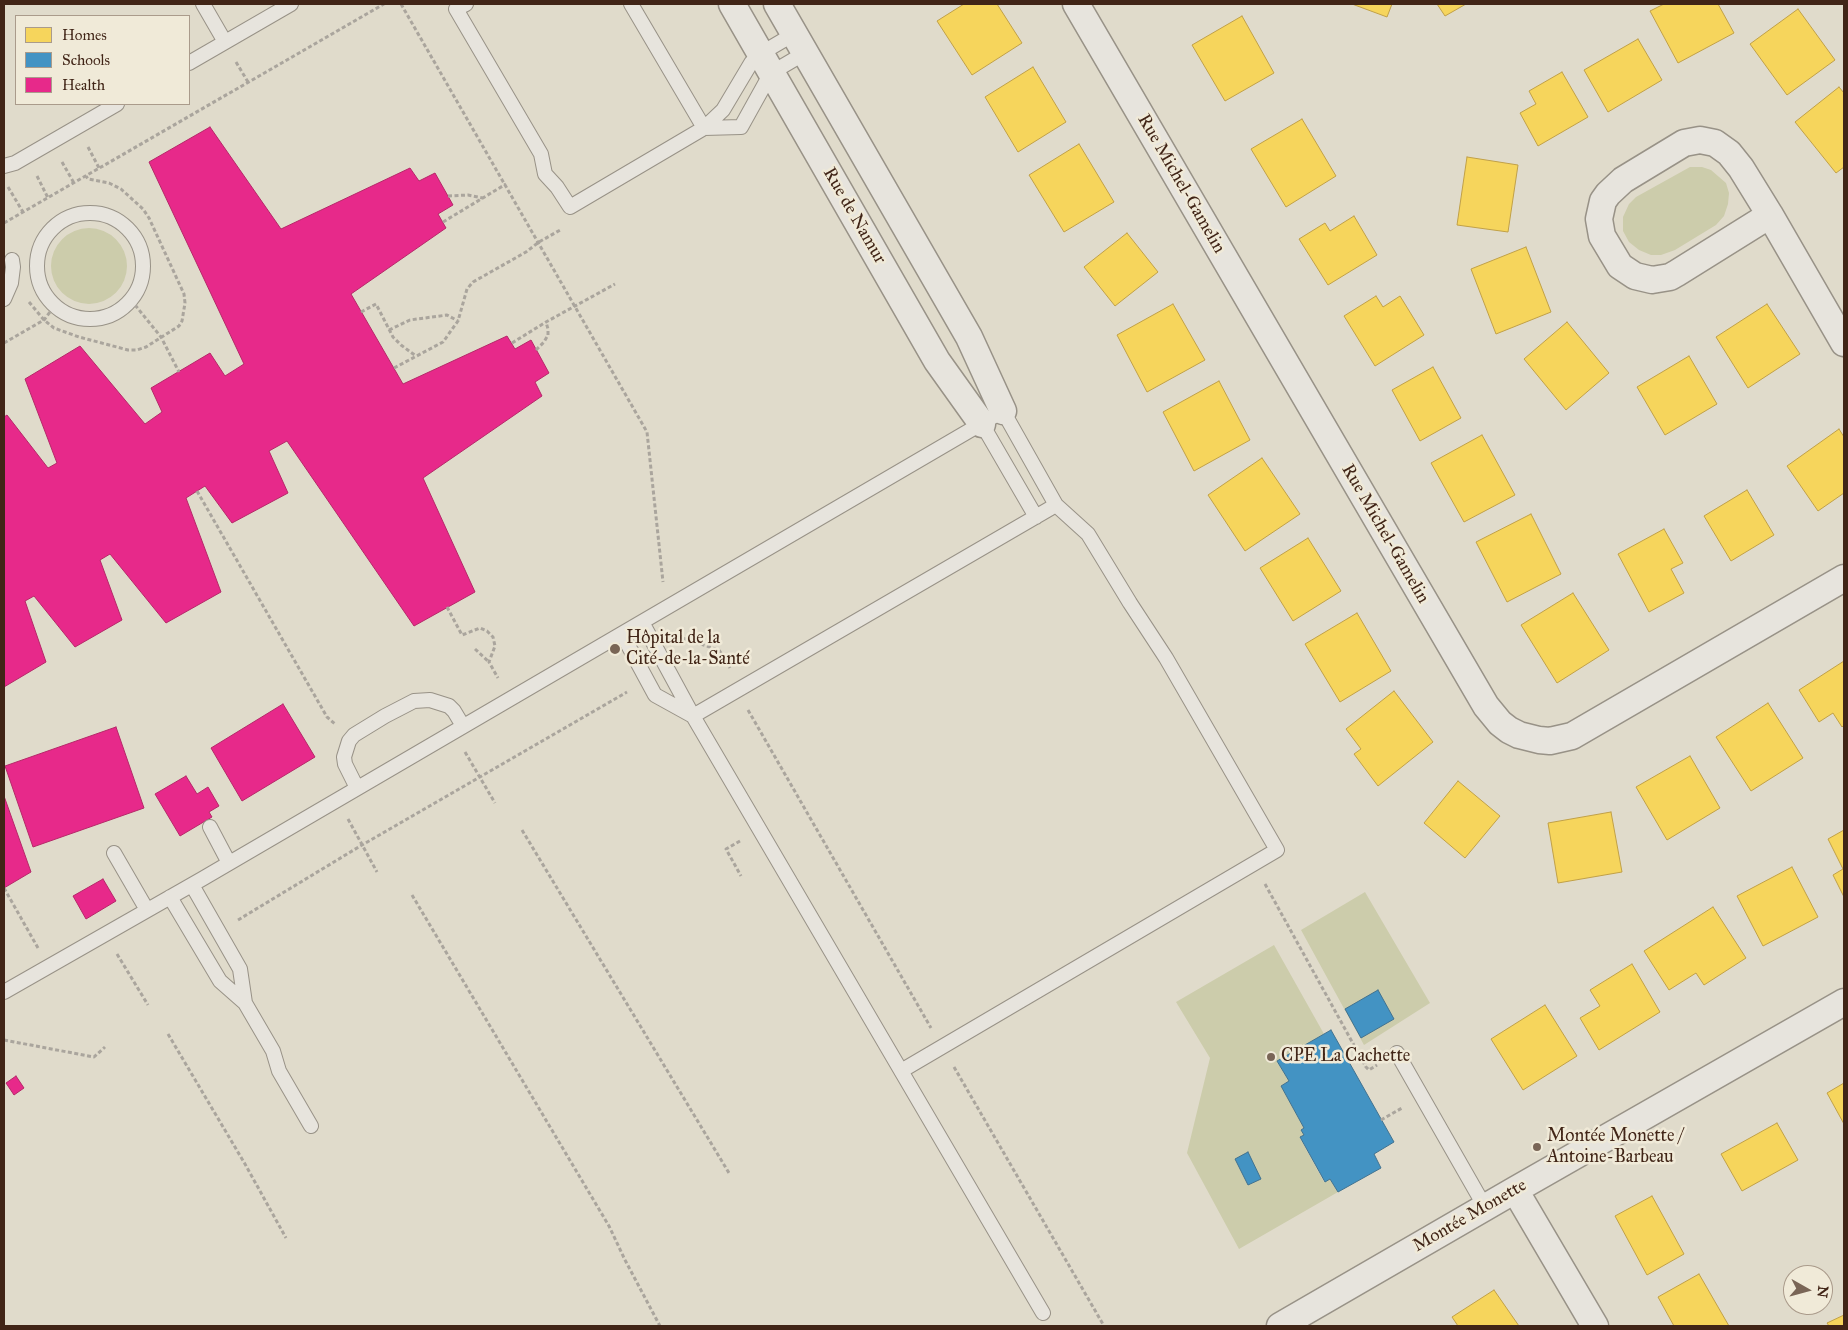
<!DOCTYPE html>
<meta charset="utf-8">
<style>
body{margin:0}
#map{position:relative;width:1848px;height:1330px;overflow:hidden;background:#e0dbcb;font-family:"IM FELL Great Primer",serif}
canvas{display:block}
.frame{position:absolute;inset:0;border:5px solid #412517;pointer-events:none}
.legend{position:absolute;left:15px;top:15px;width:175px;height:90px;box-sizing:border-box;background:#f0ead8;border:1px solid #aa9b8b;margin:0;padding:6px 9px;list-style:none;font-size:15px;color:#412517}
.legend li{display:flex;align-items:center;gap:10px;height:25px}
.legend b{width:25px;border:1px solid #aa9b8b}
.north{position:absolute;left:1783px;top:1265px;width:50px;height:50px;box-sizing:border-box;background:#f0ead8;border:1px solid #aa9b8b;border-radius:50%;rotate:97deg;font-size:14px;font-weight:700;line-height:20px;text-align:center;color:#412517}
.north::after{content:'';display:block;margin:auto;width:18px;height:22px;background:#796556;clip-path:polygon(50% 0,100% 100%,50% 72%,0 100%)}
</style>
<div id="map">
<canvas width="1848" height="1330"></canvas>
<div class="frame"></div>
<ul class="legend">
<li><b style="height:14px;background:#f6d55c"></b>Homes</li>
<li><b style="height:14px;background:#4393c3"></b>Schools</li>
<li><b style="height:14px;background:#e7298a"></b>Health</li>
</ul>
<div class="north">N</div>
</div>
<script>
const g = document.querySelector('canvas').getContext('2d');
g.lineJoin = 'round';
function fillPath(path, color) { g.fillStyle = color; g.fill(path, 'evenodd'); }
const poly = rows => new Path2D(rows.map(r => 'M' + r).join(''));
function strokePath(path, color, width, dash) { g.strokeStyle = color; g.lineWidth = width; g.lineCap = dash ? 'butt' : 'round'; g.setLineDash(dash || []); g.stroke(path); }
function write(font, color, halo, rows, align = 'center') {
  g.font = font + ' "IM FELL Great Primer",serif'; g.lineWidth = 5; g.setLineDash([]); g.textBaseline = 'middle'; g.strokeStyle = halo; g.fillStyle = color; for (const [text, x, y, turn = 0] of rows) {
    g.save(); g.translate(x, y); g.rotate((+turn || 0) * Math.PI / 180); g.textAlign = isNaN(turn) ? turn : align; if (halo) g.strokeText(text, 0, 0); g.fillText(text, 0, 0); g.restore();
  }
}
fillPath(poly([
 [1690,167,1702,167,1711,170,1726,183,1729,193,1728,204,1724,216,1716,225,1675,250,1661,255,1651,255,1639,250,1629,242,1623,231,1623,217,1629,204,1636,197],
 '51 266a38 38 0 1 1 76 0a38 38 0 1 1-76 0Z',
 [1365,892,1430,1003,1364,1045,1301,930],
 [1274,945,1324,1034,1277,1061,1289,1081,1281,1086,1304,1128,1301,1130,1304,1135,1300,1138,1324,1182,1330,1179,1338,1192,1239,1249,1187,1153,1210,1058,1176,1002]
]), '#ccccab');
const homes = poly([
 [964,4,997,4,1022,43,972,75,937,21,964,4],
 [1352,4,1392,4,1387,17,1352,4],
 [1437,4,1466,4,1445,16,1437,4],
 [1664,4,1718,4,1734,33,1678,63,1650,11,1664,4],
 [1798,9,1835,60,1787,95,1750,44,1798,9],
 [1242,16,1274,73,1225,101,1192,45,1242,16],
 [1638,39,1662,80,1608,112,1584,70,1638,39],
 [1033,67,1066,122,1018,152,985,97,1033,67],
 [1562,72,1588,117,1538,146,1520,113,1536,104,1529,91,1562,72],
 [1839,87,1844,93,1844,167,1836,173,1795,122,1839,87],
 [1302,119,1336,176,1286,207,1251,149,1302,119],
 [1079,144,1114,202,1064,232,1029,175,1079,144],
 [1467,157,1518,165,1508,232,1457,225,1467,157],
 [1354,216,1377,255,1328,285,1299,239,1325,223,1330,231,1354,216],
 [1127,233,1158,272,1115,306,1084,267,1127,233],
 [1526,247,1551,312,1496,334,1471,269,1526,247],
 [1376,296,1383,307,1400,296,1424,335,1375,366,1344,316,1376,296],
 [1173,304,1205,360,1147,392,1117,335,1173,304],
 [1767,304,1800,354,1748,388,1716,337,1767,304],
 [1567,322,1609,373,1566,410,1524,359,1567,322],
 [1689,356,1717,404,1665,435,1637,387,1689,356],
 [1433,367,1461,418,1420,441,1392,390,1433,367],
 [1219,381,1250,440,1194,471,1163,412,1219,381],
 [1839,429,1844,437,1844,493,1818,511,1787,466,1839,429],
 [1482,435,1515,495,1464,522,1431,463,1482,435],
 [1262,458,1300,514,1245,551,1208,495,1262,458],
 [1747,490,1774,535,1731,561,1704,516,1747,490],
 [1531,514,1561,574,1507,602,1476,542,1531,514],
 [1664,529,1683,563,1671,569,1684,593,1649,612,1618,554,1664,529],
 [1308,538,1341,591,1293,621,1260,568,1308,538],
 [1573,593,1609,650,1557,683,1521,625,1573,593],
 [1357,613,1391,671,1340,702,1305,644,1357,613],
 [1844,661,1844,725,1842,727,1833,713,1819,722,1799,690,1844,661],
 [1394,691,1433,742,1378,786,1354,754,1361,749,1346,729,1394,691],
 [1768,703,1803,758,1751,791,1716,737,1768,703],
 [1690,756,1720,808,1667,840,1636,787,1690,756],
 [1458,781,1500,816,1465,858,1424,823,1458,781],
 [1611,812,1622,872,1558,883,1548,823,1611,812],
 [1844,830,1844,897,1833,875,1843,869,1828,839,1844,830],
 [1792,867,1818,917,1763,946,1737,896,1792,867],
 [1713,907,1746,958,1704,985,1696,973,1669,990,1644,951,1713,907],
 [1632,964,1660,1012,1599,1050,1580,1018,1600,1006,1590,990,1632,964],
 [1545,1005,1577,1056,1523,1090,1491,1039,1545,1005],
 [1844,1083,1844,1124,1827,1093,1844,1083],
 [1777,1123,1798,1160,1742,1191,1721,1154,1777,1123],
 [1652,1196,1684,1254,1647,1275,1615,1216,1652,1196],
 [1699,1274,1729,1326,1674,1326,1658,1297,1699,1274],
 [1494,1290,1519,1326,1458,1326,1452,1317,1494,1290],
 [1844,1315,1844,1326,1829,1326,1827,1323,1844,1315]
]);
fillPath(homes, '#f6d55c');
strokePath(homes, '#c0a047', 1);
const schools = poly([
 [1378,990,1394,1019,1361,1038,1345,1009,1378,990],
 [1331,1030,1394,1142,1374,1154,1381,1168,1338,1192,1330,1179,1325,1182,1300,1137,1304,1135,1301,1130,1304,1128,1281,1086,1289,1081,1277,1061,1331,1030],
 [1248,1152,1261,1179,1248,1185,1235,1159,1248,1152]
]);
fillPath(schools, '#4393c3');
strokePath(schools, '#42728f', 1);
const health = poly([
 [210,127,281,229,410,168,419,181,435,173,453,205,438,214,446,228,351,294,403,384,507,336,515,349,531,340,549,373,535,382,542,396,423,478,475,592,414,626,287,441,269,451,288,493,232,523,205,486,186,498,221,592,166,623,110,554,100,560,122,620,75,647,34,596,25,601,46,662,4,687,4,417,7,415,48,468,57,463,25,379,80,346,145,424,162,412,151,388,210,353,225,376,244,364,149,162,210,127],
 [283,704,315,757,242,801,211,748,283,704],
 [116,727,144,808,33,847,5,766,116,727],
 [186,776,197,794,208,787,219,806,209,812,212,817,180,836,155,794,186,776],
 [4,796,31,872,4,888,4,796],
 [103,879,116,901,86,919,73,896,103,879],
 [16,1076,24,1088,14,1095,6,1083,16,1076]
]);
fillPath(health, '#e7298a');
strokePath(health, '#b52868', 1);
const lane = poly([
 [203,4,225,42],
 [466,4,456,9,541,154,545,174,557,187,570,207,704,128,723,110,751,63,760,54,794,34],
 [631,4,704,128],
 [189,63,291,4],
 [704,128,741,127,771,73,805,53],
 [4,166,15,163,117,104],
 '37 266a53 53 0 1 1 106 0a53 53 0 1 1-106 0Z',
 [4,299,11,283,13,267,12,260],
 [982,424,1036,517],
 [642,622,693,716,1043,1313],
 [622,634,655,695,693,716],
 [693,716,1056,505,1088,534,1130,603,1166,658,1277,850,901,1071],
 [357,788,345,764,344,757,349,741,354,735,385,716,414,701,430,700,449,706,454,711,463,726],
 [210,827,229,863],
 [114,853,147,910],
 [170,897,220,981,245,1003,240,969,192,885],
 [4,992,202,879,1003,411,1056,505],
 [245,1003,273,1051,279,1071,311,1126],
 [1397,1053,1485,1207]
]);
const street = poly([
 [732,4,937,361,982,424],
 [777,4,969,337,1003,411],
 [1076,4,1486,706,1500,723,1509,730,1519,735,1539,740,1550,741,1572,736,1844,578],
 [1770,215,1677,273,1670,277,1652,280,1635,276,1620,266,1602,236,1599,219,1603,201,1608,194,1623,180,1684,143,1700,140,1715,143,1729,153,1741,168,1770,215,1844,343],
 [1515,1190,1595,1326],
 [1280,1326,1515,1190,1844,1002]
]);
strokePath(lane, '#989287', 16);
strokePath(street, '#989287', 29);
strokePath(poly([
 [401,4,647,432,663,582],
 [236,62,248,82],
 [88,147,99,168],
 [62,162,74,183],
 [37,176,48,198],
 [8,187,23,212],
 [448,196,468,195,483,198],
 [443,222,506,184],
 [4,223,384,4],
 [131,300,161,337,179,372],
 [29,302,44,320,54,328,79,337,128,350,137,350,146,347,179,326,182,321,185,303,184,294,149,218,143,209,121,189,109,183,88,179,86,176],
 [361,312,376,304,393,337,401,345,416,356],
 [389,330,410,320,447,315,458,321],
 [4,343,44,320,55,305],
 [512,343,546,322,615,284],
 [536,350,544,342,548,335,548,329,546,322],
 [394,368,443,342,458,321,467,289,473,282,526,252,539,242,562,229],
 [197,491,327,717,335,724],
 [447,607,462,635,480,628,487,631,493,637,495,646,489,662,498,678],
 [676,636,719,650,730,668],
 [475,649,489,662],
 [748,710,931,1028],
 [465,752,495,803],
 [348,819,377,872],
 [522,830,729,1173],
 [740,841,726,849,741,876],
 [1265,884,1366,1067,1369,1070,1377,1065],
 [4,888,38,948],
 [412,895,609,1226,625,1260,660,1326],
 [238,920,362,845,627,692],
 [117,954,148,1005],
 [168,1034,245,1164,286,1238],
 [4,1040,94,1057,105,1047],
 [954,1067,1104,1326],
 [1381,1120,1402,1108]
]), '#aaa59d', 3, [4, 2.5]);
strokePath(lane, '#e7e4dd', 14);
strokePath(street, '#e7e4dd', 26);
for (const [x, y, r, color] of [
 [615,649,6,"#796556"],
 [1271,1057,5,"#796556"],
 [1537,1147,5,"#796556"]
]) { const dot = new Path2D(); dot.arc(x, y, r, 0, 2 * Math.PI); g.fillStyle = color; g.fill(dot); strokePath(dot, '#f0ead8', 2); }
write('18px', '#412517', '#f0ead8', [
 ["Rue Michel-Gamelin",1181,184,60],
 ["Rue de Namur",854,216,60],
 ["Rue Michel-Gamelin",1385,534,60],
 ["Montée Monette",1470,1216,-30]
]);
write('18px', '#412517', '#f0ead8', [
 ["Hôpital de la",626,639],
 ["Cité-de-la-Santé",626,660],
 ["CPE La Cachette",1281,1057],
 ["Montée Monette /",1547,1137],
 ["Antoine-Barbeau",1547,1158]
], 'left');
</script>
